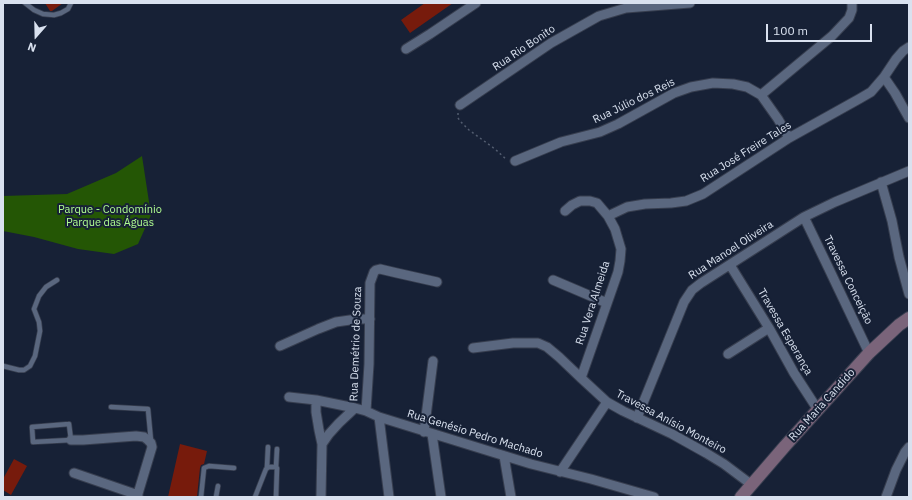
<!DOCTYPE html>
<meta charset="utf-8">
<style>
body{margin:0}
#map{position:relative;width:912px;height:500px;overflow:hidden;background:#172136;font-family:"IBM Plex Sans",sans-serif}
canvas{display:block}
.frame{position:absolute;inset:0;border:4px solid #d9e1ef;pointer-events:none}
.north{position:absolute;left:16px;top:16px;width:40px;height:40px;-webkit-text-stroke:3px #172136;paint-order:stroke;rotate:200deg;font-size:11px;font-weight:700;line-height:16px;text-align:center;color:#d9e1ef}
.north::after{content:'';display:block;margin:auto;width:14px;height:18px;background:#d9e1ef;clip-path:polygon(50% 0,100% 100%,50% 72%,0 100%)}
.scale{position:absolute;left:766px;top:24px;width:106px;height:18px;box-sizing:border-box;border:2px solid #d9e1ef;border-top:0;padding-left:5px;font-size:12px;line-height:14px;white-space:nowrap;color:#d9e1ef;-webkit-text-stroke:3px #172136;paint-order:stroke}
</style>
<div id="map">
<canvas width="912" height="500"></canvas>
<div class="frame"></div>
<div class="north">N</div>
<div class="scale">100 m</div>
</div>
<script>
const g = document.querySelector('canvas').getContext('2d');
g.lineJoin = 'round';
function fillPath(path, color) { g.fillStyle = color; g.fill(path, 'evenodd'); }
const poly = rows => new Path2D(rows.map(r => 'M' + r).join(''));
function strokePath(path, color, width, dash) { g.strokeStyle = color; g.lineWidth = width; g.lineCap = dash ? 'butt' : 'round'; g.setLineDash(dash || []); g.stroke(path); }
function write(font, color, halo, rows, align = 'center') {
  g.font = font + ' "IBM Plex Sans",sans-serif'; g.lineWidth = 4; g.setLineDash([]); g.textBaseline = 'middle'; g.strokeStyle = halo; g.fillStyle = color; for (const [text, x, y, turn = 0] of rows) {
    g.save(); g.translate(x, y); g.rotate((+turn || 0) * Math.PI / 180); g.textAlign = isNaN(turn) ? turn : align; if (halo) g.strokeText(text, 0, 0); g.fillText(text, 0, 0); g.restore();
  }
}
fillPath(poly([
 [142,156,151,215,138,244,114,254,78,249,34,237,3,231,3,196,67,194,116,173]
]), '#245605');
fillPath(poly([
 [45,3,63,3,52,11,50,11],
 [425,3,453,3,410,33,401,20],
 [180,444,207,451,204,464,201,465,200,468,197,497,168,497],
 [14,459,27,466,11,495,3,490,3,479]
]), '#771b0c');
const lane = poly([
 [25,3,34,10,43,14,54,15,61,13,68,9,71,3],
 [3,366,19,370,24,370,30,366,35,356,40,331,39,322,34,309,39,296,46,287,57,280],
 [111,407,148,409,151,441],
 [69,424,71,440,33,442,32,427,69,424],
 [267,467,268,447],
 [276,467,277,449],
 [201,497,204,468,209,466,234,468],
 [216,497,218,486],
 [255,497,266,469,269,467,276,467,277,468,276,497]
]);
const street = poly([
 [406,49,430,34,476,3],
 [884,77,895,93,909,118],
 [761,95,832,36,849,18,852,10,852,3],
 [460,105,551,43,599,16,626,8,690,3],
 [515,161,561,142,600,132,618,124,674,93,691,87,713,83,733,84,747,87,761,95,778,119,789,138],
 [881,182,892,221,899,257,909,294],
 [565,211,572,205,580,201,590,201,597,203,608,216,615,229,621,249,620,261,618,272,581,378],
 [608,216,627,207,645,204,671,203,686,201,703,194,789,138,859,99,871,92,884,77,896,59,903,51,909,47],
 [804,217,829,269,869,353],
 [730,265,769,328,794,373,818,410],
 [553,280,607,303],
 [280,346,318,329,336,322,357,319,370,319],
 [473,348,513,343,538,343,547,347,559,357,581,378,607,402,623,411,672,434,706,453,724,464,752,485],
 [728,354,769,328],
 [289,397,316,400,355,408,366,411,379,417,531,464,591,479,654,497],
 [316,400,316,412,319,430,322,444,321,497],
 [366,411,369,364,370,283,374,272,376,270,380,269,397,273,437,282],
 [379,417,389,497],
 [637,418,684,302,692,290,701,283,804,217,835,202,909,171],
 [424,432,433,361],
 [432,434,441,497],
 [71,440,83,440,136,436,144,437,148,440,151,443,152,447,137,497],
 [322,444,329,434,339,423,355,408],
 [504,456,511,497],
 [560,472,607,402],
 [74,473,138,495],
 [886,497,896,470,905,452,909,447]
]);
const secondary = poly([
 [741,497,785,446,869,353,899,325,909,318]
]);
strokePath(lane, '#373e4f', 6);
strokePath(street, '#373e4f', 11);
strokePath(secondary, '#373e4f', 14);
strokePath(poly([
 [458,113,458,118,460,121,469,130,495,149,507,160]
]), '#525c6f', 1.5, [2, 3]);
strokePath(lane, '#5a677f', 4.5);
strokePath(street, '#5a677f', 9);
strokePath(secondary, '#7a647a', 12);
write('11px', '#d9e1ef', '#172136', [
 ["Rua Rio Bonito",524,48,-34],
 ["Rua Júlio dos Reis",634,101,-26],
 ["Rua José Freire Tales",746,152,-32],
 ["Rua Manoel Oliveira",731,250,-33],
 ["Travessa Conceição",848,280,64],
 ["Rua Vera Almeida",593,303,-72],
 ["Travessa Esperança",785,332,60],
 ["Rua Demétrio de Souza",356,344,-88],
 ["Rua Maria Candido",822,405,-48],
 ["Travessa Anísio Monteiro",671,422,28],
 ["Rua Genésio Pedro Machado",475,434,17]
]);
write('11px', '#b0fd91', '#172136', [
 ["Parque - Condomínio",110,210],
 ["Parque das Águas",110,223]
]);
</script>
